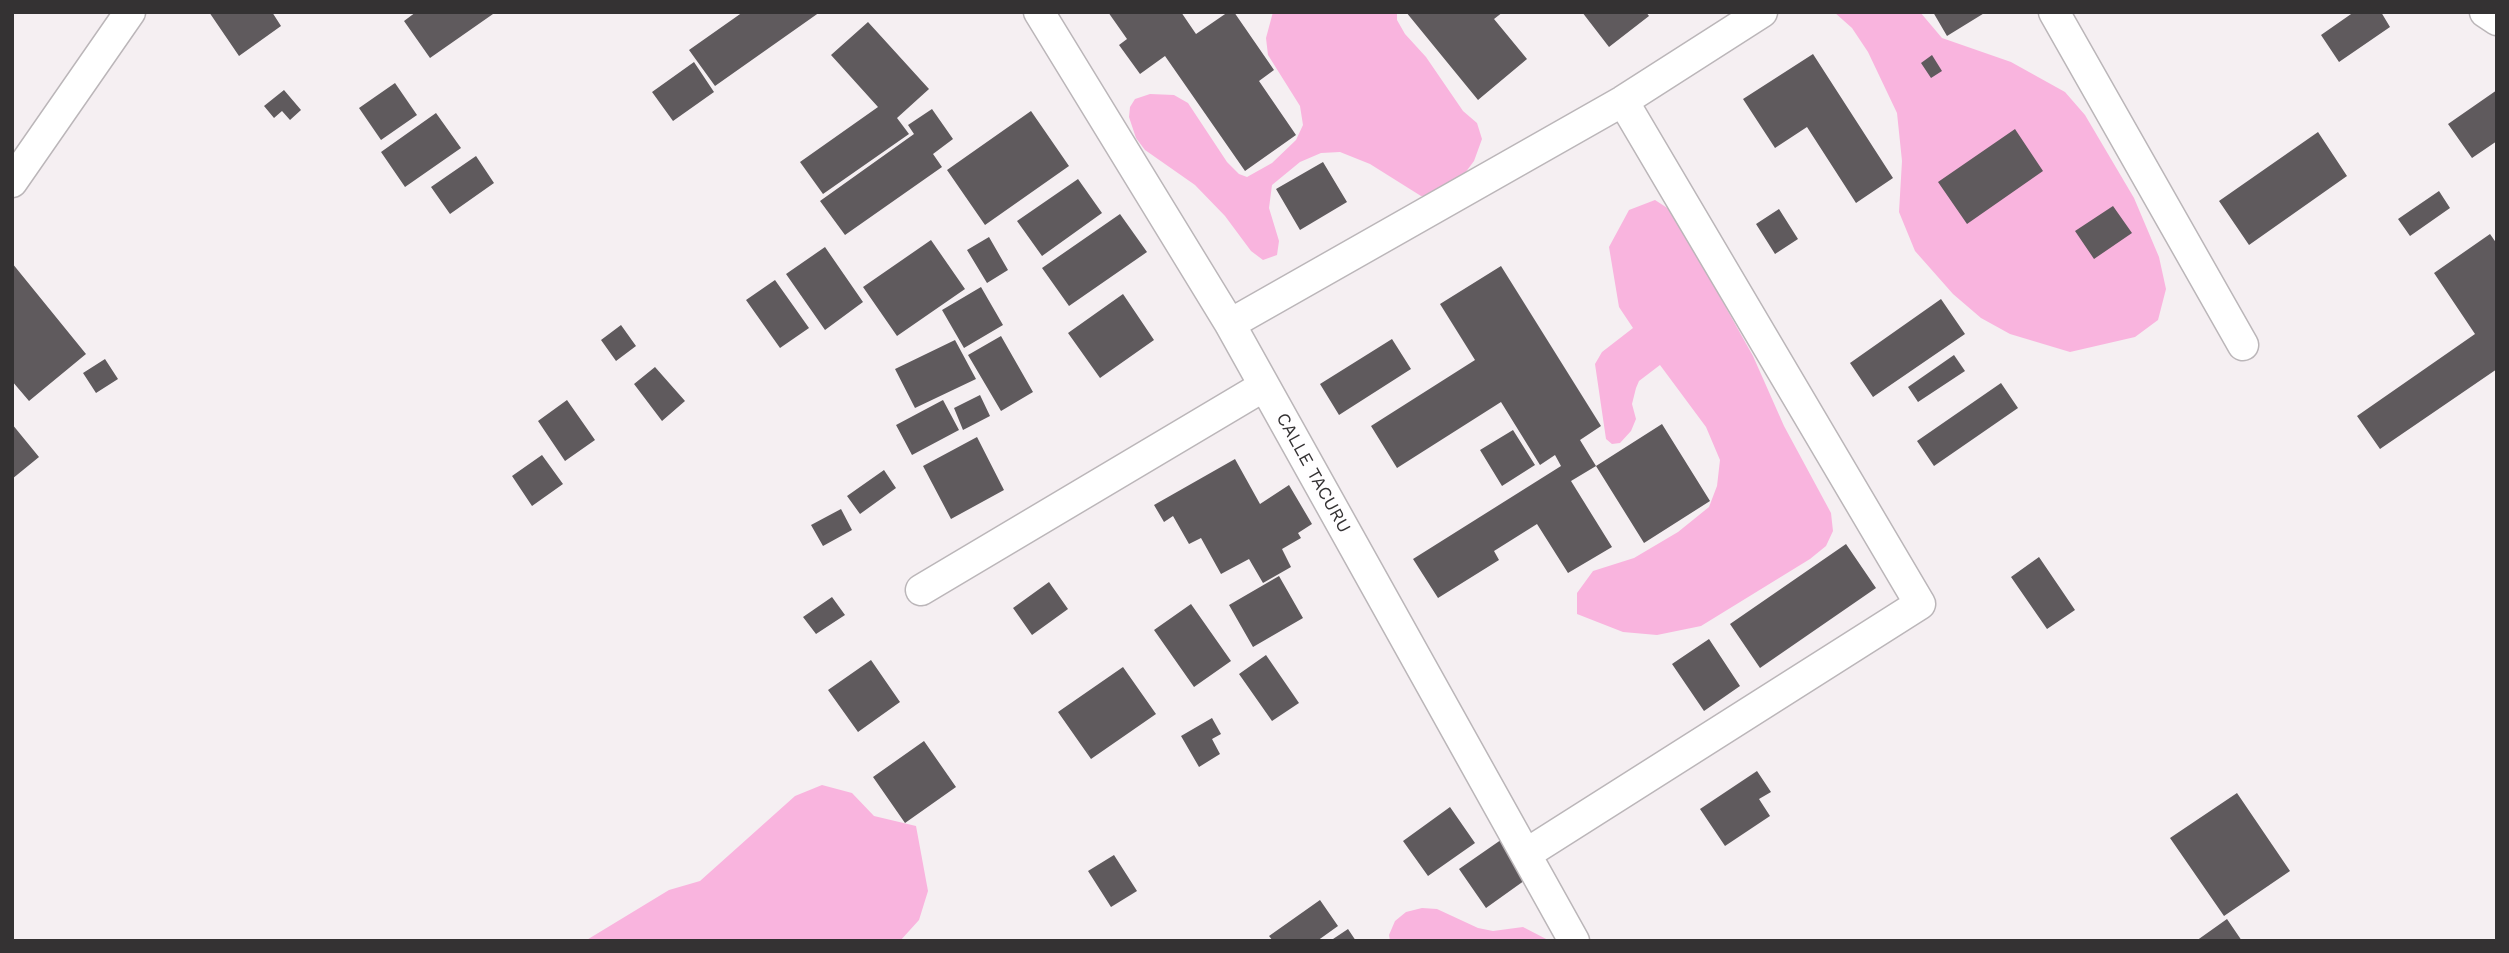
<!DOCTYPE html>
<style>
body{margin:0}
#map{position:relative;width:2509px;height:953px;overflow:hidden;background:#f5eff2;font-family:"Work Sans",sans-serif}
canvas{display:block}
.frame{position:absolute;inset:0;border:14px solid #343233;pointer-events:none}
</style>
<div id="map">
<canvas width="2509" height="953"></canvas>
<div class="frame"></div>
</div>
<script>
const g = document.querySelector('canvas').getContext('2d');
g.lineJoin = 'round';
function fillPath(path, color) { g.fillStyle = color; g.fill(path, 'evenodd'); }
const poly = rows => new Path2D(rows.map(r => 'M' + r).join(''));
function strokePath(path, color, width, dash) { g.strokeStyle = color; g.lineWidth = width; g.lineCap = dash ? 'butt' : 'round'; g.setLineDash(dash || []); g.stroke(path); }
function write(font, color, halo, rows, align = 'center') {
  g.font = font + ' "Work Sans",sans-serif'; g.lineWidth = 7; g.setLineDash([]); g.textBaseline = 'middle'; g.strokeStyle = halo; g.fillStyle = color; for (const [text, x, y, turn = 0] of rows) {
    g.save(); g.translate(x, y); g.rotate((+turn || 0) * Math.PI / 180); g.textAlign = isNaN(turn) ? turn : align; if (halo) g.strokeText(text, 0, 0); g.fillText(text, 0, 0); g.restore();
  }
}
fillPath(poly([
 [1273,12,1397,12,1397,20,1405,34,1426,57,1463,111,1477,123,1482,139,1474,161,1453,189,1436,196,1421,196,1370,164,1340,152,1321,153,1300,162,1272,185,1269,208,1279,241,1277,255,1263,260,1251,251,1225,216,1195,185,1145,150,1136,138,1129,117,1130,107,1135,99,1150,94,1174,95,1188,103,1227,162,1239,174,1247,177,1272,163,1296,140,1303,125,1300,106,1268,55,1266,38],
 [1834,12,1920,12,1942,38,2011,62,2065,92,2085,115,2134,198,2159,257,2166,289,2158,320,2135,337,2070,352,2010,334,1981,318,1953,294,1915,251,1899,212,1902,161,1897,113,1868,52,1852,28],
 [1655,200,1672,211,1753,356,1784,426,1831,513,1833,531,1826,546,1810,559,1701,626,1657,635,1623,632,1577,614,1577,593,1593,571,1634,558,1678,532,1709,507,1717,486,1720,460,1706,427,1660,365,1639,381,1636,388,1632,404,1636,419,1631,431,1620,443,1612,444,1606,439,1595,364,1602,352,1633,328,1619,307,1609,247,1629,210],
 [822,785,852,793,874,816,916,826,928,891,919,920,900,941,585,941,669,890,700,881,795,796],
 [1422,908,1437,909,1478,928,1493,931,1523,927,1550,941,1390,941,1389,935,1395,921,1406,912]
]), '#f9b4de');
fillPath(poly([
 [209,12,272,12,281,26,239,56],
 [416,12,491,12,493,14,430,58,404,21],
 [743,12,820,12,715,86,689,50],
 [1108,12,1181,12,1196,34,1228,12,1234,12,1274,70,1259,81,1296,135,1245,171,1165,56,1140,74,1119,45,1127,39],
 [1406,12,1503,12,1494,19,1527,59,1478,100],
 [1582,12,1646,12,1649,16,1609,47],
 [1933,12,1986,12,1947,36],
 [2354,12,2381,12,2390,27,2339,62,2321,35],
 [868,22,929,89,897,118,909,134,823,194,800,162,878,107,831,55],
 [1813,54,1893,178,1856,203,1807,127,1775,148,1743,99],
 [1932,55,1942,71,1931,78,1921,63],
 [694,62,714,92,673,121,652,92],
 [395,83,417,115,381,140,359,108],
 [284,90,301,110,290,120,282,111,274,118,264,106],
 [2497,90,2497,141,2472,158,2448,124],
 [932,109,953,139,933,154,942,167,845,235,820,201,914,134,908,125],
 [1031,111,1069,166,985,225,947,170],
 [436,113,461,148,405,187,381,152],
 [2015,129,2043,171,1967,224,1938,182],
 [2318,132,2347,176,2249,245,2219,201],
 [476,156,494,183,450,214,431,187],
 [1323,162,1347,202,1300,230,1276,189],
 [1078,179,1102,213,1042,256,1017,221],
 [2439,191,2450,208,2410,236,2398,219],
 [2113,206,2132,233,2094,259,2075,231],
 [1779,209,1798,239,1775,254,1756,224],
 [1120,214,1147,252,1069,306,1042,268],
 [2490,234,2497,244,2497,369,2380,449,2357,416,2475,334,2434,273],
 [989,237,1008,270,987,283,967,250],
 [931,240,965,289,897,336,863,287],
 [825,247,863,302,825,330,786,274],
 [12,263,86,354,29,401,12,381],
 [1501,266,1601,426,1580,440,1596,466,1571,481,1612,547,1568,573,1537,524,1494,551,1499,560,1438,598,1413,559,1561,466,1555,455,1540,465,1501,402,1397,468,1371,426,1475,360,1440,304],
 [775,280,809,328,780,348,746,300],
 [981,287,1003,325,964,348,942,310],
 [1123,294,1154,340,1100,378,1068,333],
 [1941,299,1965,334,1873,397,1850,363],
 [621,325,636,346,616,361,601,340],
 [1001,336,1033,392,1001,411,968,355],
 [1392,339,1411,369,1339,415,1320,384],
 [955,340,976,379,915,408,895,369],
 [1954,355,1965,371,1918,402,1908,387],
 [105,359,118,379,96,393,83,373],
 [655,367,685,401,662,421,634,384],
 [2001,383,2018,408,1934,466,1917,441],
 [980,395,990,416,963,430,954,408],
 [567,400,595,440,565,461,538,421],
 [943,400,959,430,912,455,896,425],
 [12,424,39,457,12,479],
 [1662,424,1710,501,1644,543,1596,466],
 [1513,430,1535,465,1502,486,1480,450],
 [977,437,1004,490,951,519,923,466],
 [542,455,563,484,532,506,512,476],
 [1235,459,1260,504,1289,485,1312,524,1298,533,1301,538,1282,549,1291,567,1263,583,1249,559,1221,574,1201,538,1189,544,1173,516,1164,522,1154,505],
 [884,470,896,488,860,514,847,496],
 [841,509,852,530,823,546,811,525],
 [1846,544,1876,588,1760,668,1730,624],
 [2039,557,2075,610,2047,629,2011,577],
 [1279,576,1303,618,1253,647,1229,605],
 [1049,582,1068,609,1032,635,1013,608],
 [832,597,845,615,816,634,803,617],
 [1191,604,1231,661,1194,687,1154,630],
 [1709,639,1740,686,1704,711,1672,664],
 [1266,655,1299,703,1272,721,1239,674],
 [871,660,900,702,858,732,828,690],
 [1123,667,1156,714,1091,759,1058,712],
 [1212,718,1221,734,1212,739,1220,754,1199,767,1181,736],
 [924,741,956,787,905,823,873,777],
 [1757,771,1771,792,1759,799,1770,816,1725,846,1700,809],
 [2237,793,2290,871,2224,916,2170,838],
 [1450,807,1475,843,1428,876,1403,841],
 [1508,835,1535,873,1486,908,1459,869],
 [1114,855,1137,891,1111,907,1088,871],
 [1320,900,1338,926,1317,941,1273,941,1269,936],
 [2227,919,2242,941,2196,941],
 [1348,929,1356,941,1330,941]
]), '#5f5a5d');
const minor = poly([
 [1039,12,1230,324,1574,941],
 [2054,12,2243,345],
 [2485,12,2497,20],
 [12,182,130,12],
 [1230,324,1623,101,1762,12],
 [921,590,1264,386],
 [1526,854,1920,604,1623,101]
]);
strokePath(minor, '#bbb6b9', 33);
strokePath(minor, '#fff', 30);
write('18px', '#343233', '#fffeff', [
 ["CALLE TACURU",1313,473,61]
]);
</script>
